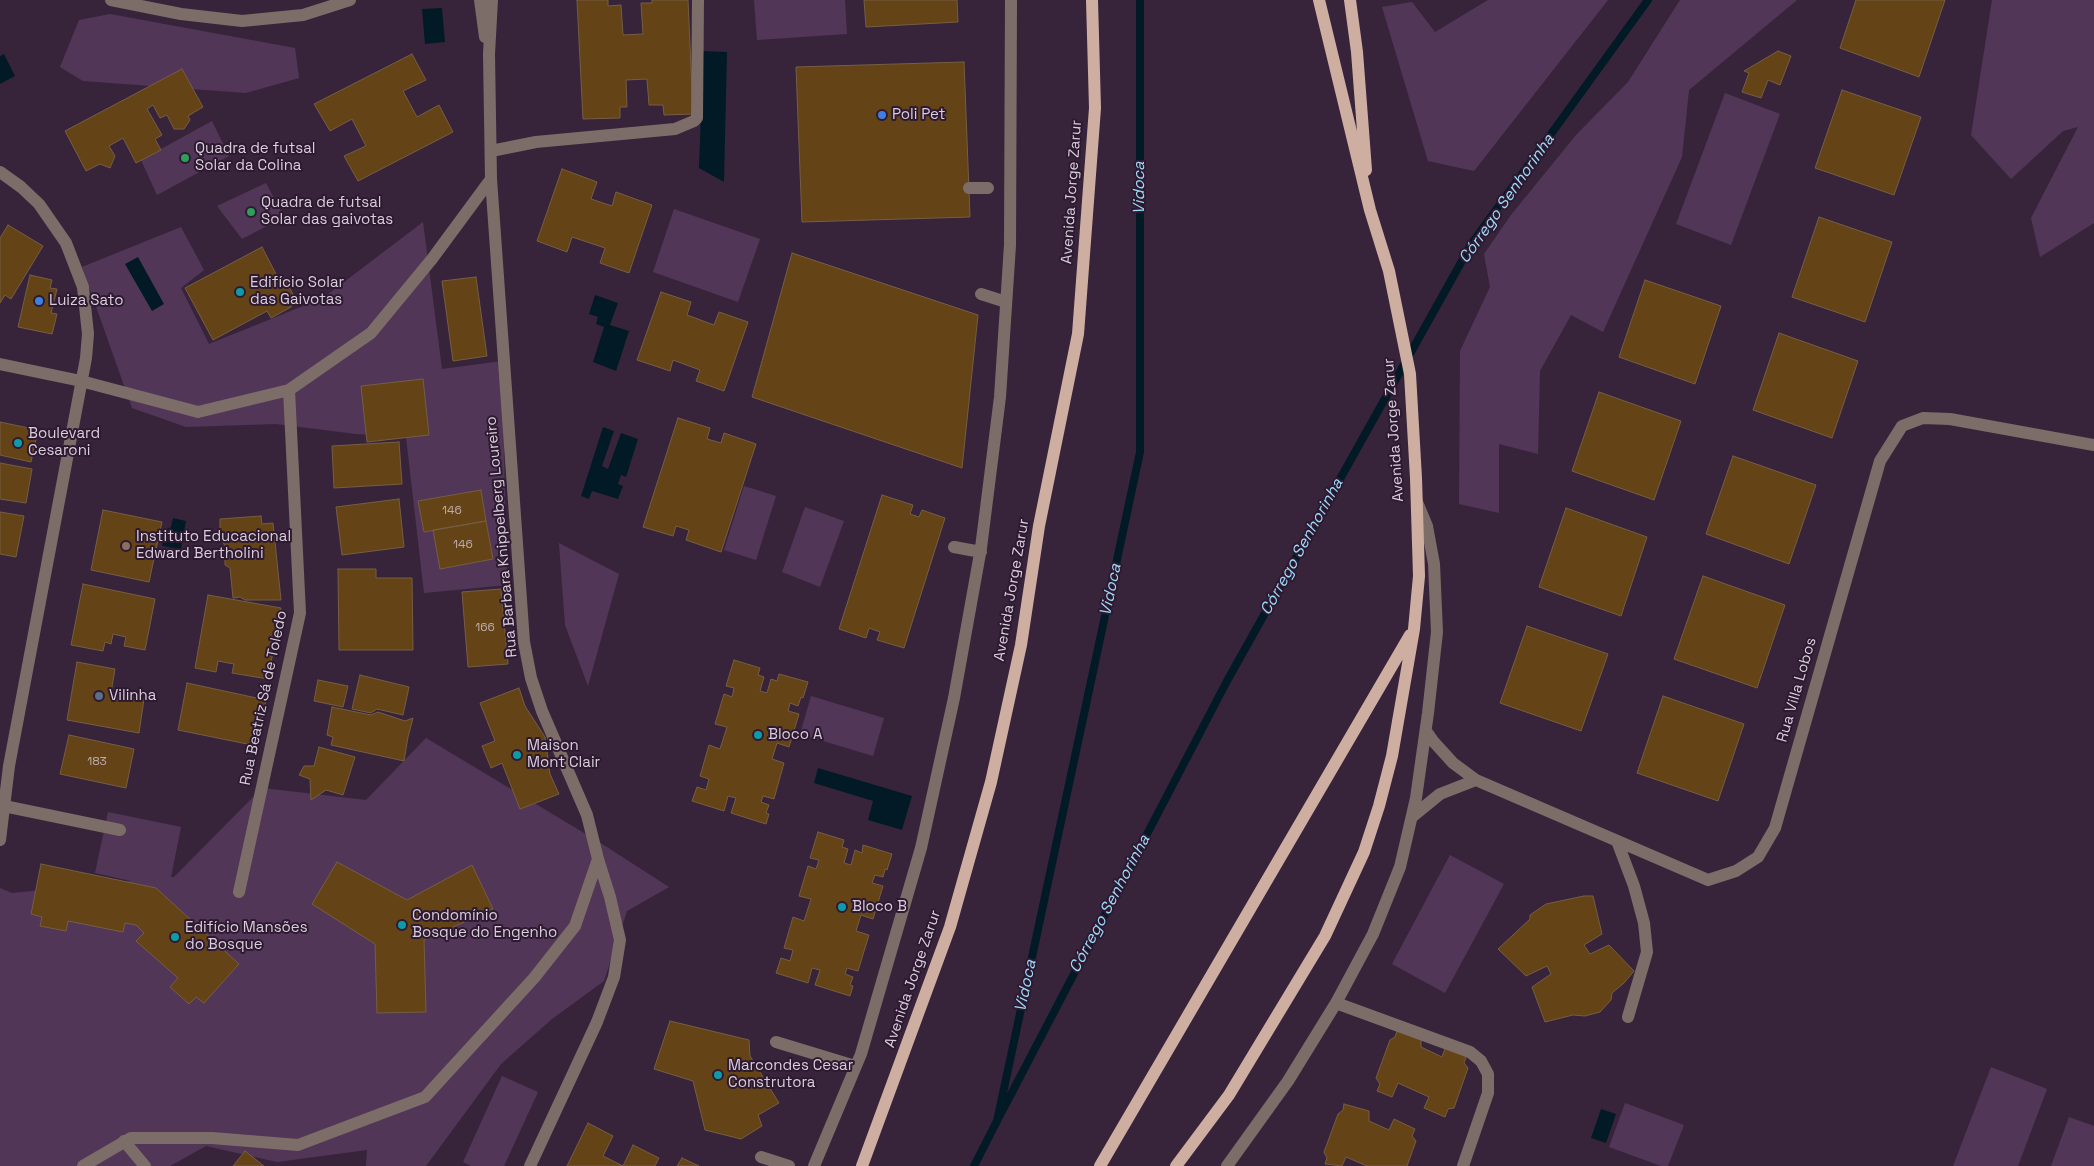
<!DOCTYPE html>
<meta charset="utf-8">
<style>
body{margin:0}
canvas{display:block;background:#37243b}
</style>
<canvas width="2094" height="1166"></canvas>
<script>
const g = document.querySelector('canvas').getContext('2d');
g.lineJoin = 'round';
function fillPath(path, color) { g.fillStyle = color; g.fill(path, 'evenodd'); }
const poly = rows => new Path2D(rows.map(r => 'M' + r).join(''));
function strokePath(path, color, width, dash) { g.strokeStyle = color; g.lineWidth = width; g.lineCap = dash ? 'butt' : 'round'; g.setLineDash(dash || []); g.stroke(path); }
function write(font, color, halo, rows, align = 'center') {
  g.font = font + ' "Space Grotesk",sans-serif'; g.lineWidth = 4; g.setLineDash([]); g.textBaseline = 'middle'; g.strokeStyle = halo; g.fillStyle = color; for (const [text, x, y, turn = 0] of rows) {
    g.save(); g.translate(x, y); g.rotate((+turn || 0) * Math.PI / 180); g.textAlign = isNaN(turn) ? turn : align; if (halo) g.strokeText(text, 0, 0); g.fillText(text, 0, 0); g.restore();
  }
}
fillPath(poly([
 [754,0,845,0,847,34,757,40],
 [1488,0,1608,0,1474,171,1428,161,1382,7,1412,2,1435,32],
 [1680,0,1797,0,1689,90,1682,157,1603,332,1571,315,1540,371,1538,454,1499,444,1499,513,1459,504,1460,351,1490,287,1484,254,1511,215,1576,135,1628,82],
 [1992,0,2094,0,2094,223,2040,257,2031,218,2078,127,2063,131,2011,179,1971,135],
 [110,14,295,48,299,78,246,93,83,81,60,67,79,20],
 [1725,93,1780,114,1731,245,1676,224],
 [212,121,229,156,157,195,141,160],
 [266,183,284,217,242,239,217,206],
 [674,209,760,239,738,302,653,272],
 [423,222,442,369,502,361,507,585,424,593,406,437,356,434,276,424,186,427,132,408,82,267,181,227,204,270,181,288,209,344,323,298],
 [744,486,776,496,756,560,724,550],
 [805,507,844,521,820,587,782,572],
 [559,543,619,574,588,686,565,625],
 [811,696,884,718,873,756,800,734],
 [426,738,599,842,669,887,627,911,604,981,552,1019,501,1064,426,1166,366,1166,367,1150,277,1162,206,1146,170,1166,0,1166,0,888,12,893,131,881,95,873,108,812,181,827,171,877,174,877,262,788,366,800],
 [1450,855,1504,884,1445,993,1392,964],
 [1991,1067,2047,1089,2018,1166,1953,1166],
 [502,1076,538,1092,504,1166,471,1166,463,1162],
 [1625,1103,1684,1125,1668,1166,1661,1166,1609,1147],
 [2069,1117,2094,1126,2094,1166,2051,1166]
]), '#523657');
fillPath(poly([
 [442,8,445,42,425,44,422,9],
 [703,51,727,52,724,182,699,168],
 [4,54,15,76,0,84,0,56],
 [138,257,164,304,152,311,125,264],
 [595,295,618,303,610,325,629,331,616,371,593,362,604,327,596,324,598,317,589,314],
 [603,427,614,431,602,466,608,469,621,433,638,439,626,477,621,475,618,484,623,486,618,499,592,491,589,499,581,496],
 [173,518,186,521,181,549,162,546,165,530,171,527],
 [818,768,912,796,902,830,868,820,873,801,814,783],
 [1601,1109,1616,1114,1606,1143,1591,1138]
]), '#021a25');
strokePath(poly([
 [997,1121,1227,681,1472,243,1648,0],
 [974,1166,997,1121,1140,452,1140,0]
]), '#021a25', 8);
const building = poly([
 [577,0,608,0,608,6,621,5,623,35,643,34,641,3,652,3,652,0,688,0,693,114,664,115,663,105,649,105,647,79,626,80,627,107,620,107,620,118,583,119,577,0],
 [864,0,957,0,958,22,866,27,864,0],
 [1856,0,1945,0,1919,77,1840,48,1856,0],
 [1778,51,1791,56,1780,85,1768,80,1761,98,1742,92,1749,73,1744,71,1778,51],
 [412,54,426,80,403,91,417,117,439,105,453,132,358,181,344,156,366,146,352,119,330,131,314,104,412,54],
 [964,62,970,217,802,222,796,67,964,62],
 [182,69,203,107,188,116,190,120,184,129,174,129,167,115,160,118,153,105,147,109,162,135,155,139,161,150,136,163,123,138,109,146,115,156,110,168,100,164,86,171,65,131,182,69],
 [1842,90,1921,117,1894,195,1815,168,1842,90],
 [562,169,597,182,591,199,612,206,616,192,652,205,629,273,600,263,605,248,572,237,567,252,537,241,562,169],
 [1819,217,1892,242,1865,322,1792,297,1819,217],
 [8,225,43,246,11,299,5,295,0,303,0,238,8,225],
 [262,247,278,278,283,276,294,296,291,307,271,318,267,311,213,340,185,288,262,247],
 [792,253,978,315,962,468,752,397,792,253],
 [30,275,52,280,50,288,57,289,51,313,57,314,52,334,18,327,30,275],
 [476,277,487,356,453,361,442,281,476,277],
 [1645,280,1721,306,1695,384,1619,357,1645,280],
 [661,292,691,302,687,315,714,325,719,312,748,322,724,391,696,381,700,370,673,360,670,371,637,360,661,292],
 [1779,333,1858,361,1832,438,1753,410,1779,333],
 [423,379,429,435,367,442,361,386,423,379],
 [1599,392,1681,421,1654,500,1572,471,1599,392],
 [678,418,710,428,707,439,721,443,724,433,756,444,721,552,686,540,689,530,676,526,673,536,643,527,678,418],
 [0,422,38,430,31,462,0,455,0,422],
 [399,442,402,484,334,488,332,446,399,442],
 [1733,456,1816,485,1789,564,1706,534,1733,456],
 [0,463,32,469,26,503,0,499,0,463],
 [481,490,486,521,424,532,418,501,481,490],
 [882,495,913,505,910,514,919,517,922,510,945,518,904,648,877,640,880,632,869,628,866,638,839,629,882,495],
 [399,499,404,547,342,555,336,507,399,499],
 [1566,508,1647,537,1621,616,1539,587,1566,508],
 [103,510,162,522,149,582,91,570,103,510],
 [0,512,24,516,16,557,0,554,0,512],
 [261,516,262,524,273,523,281,600,245,600,240,597,233,598,230,568,225,565,225,555,229,553,220,537,220,519,261,516],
 [486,521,493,559,440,569,433,530,486,521],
 [338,569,376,569,376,578,412,578,413,650,339,650,338,569],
 [1703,576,1785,605,1757,688,1674,659,1703,576],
 [83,584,155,599,145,650,124,646,126,637,113,634,111,644,105,642,103,651,71,645,83,584],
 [501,589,508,664,468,667,462,592,501,589],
 [208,595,281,608,268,679,232,673,234,664,218,661,216,672,195,668,208,595],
 [1527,626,1608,654,1581,731,1500,703,1527,626],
 [734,660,760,668,758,675,764,677,760,691,767,693,771,679,777,681,779,674,808,682,803,698,801,697,798,706,790,703,788,711,799,714,789,747,777,743,772,759,784,763,774,799,763,796,761,802,769,805,766,813,769,814,766,824,731,813,736,798,728,796,724,811,692,801,697,787,706,790,709,779,700,776,709,745,720,749,727,727,715,724,724,694,732,697,734,688,726,686,734,660],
 [77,662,115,669,111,693,144,699,139,733,67,720,77,662],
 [360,675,409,687,403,715,377,709,371,713,352,709,360,675],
 [318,680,348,686,343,707,314,701,318,680],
 [187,683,266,700,257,746,178,730,187,683],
 [519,688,525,706,545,737,550,774,559,794,520,809,502,763,491,768,482,746,495,741,480,703,519,688],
 [1663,696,1744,724,1718,801,1637,773,1663,696],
 [332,707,371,715,378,712,405,721,413,718,408,737,404,761,331,745,333,737,327,735,332,707],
 [69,735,134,749,126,788,60,774,69,735],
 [319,747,355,757,343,795,326,790,311,800,310,779,299,775,304,766,314,766,319,747],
 [818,832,844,840,842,847,848,849,844,863,851,865,855,850,862,853,863,845,892,854,887,870,885,869,883,877,875,875,872,883,883,886,873,919,861,915,856,931,869,935,858,971,847,968,845,974,853,977,850,985,853,986,850,996,815,985,820,970,812,968,808,983,776,973,781,958,790,961,793,950,784,948,793,917,804,921,811,899,799,896,808,866,816,869,819,860,810,858,818,832],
 [337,862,407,900,472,865,493,909,424,940,426,1012,377,1013,375,944,312,904,337,862],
 [41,864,156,888,239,964,204,1003,196,997,189,1004,170,987,178,978,136,941,144,933,136,925,125,923,123,932,68,921,66,931,40,926,42,917,31,914,41,864],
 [1584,896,1593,896,1602,934,1584,945,1590,954,1609,945,1634,971,1624,983,1612,993,1611,1000,1600,1012,1585,1016,1573,1015,1545,1022,1532,987,1551,974,1547,966,1526,976,1498,949,1530,919,1530,915,1546,904,1584,896],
 [670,1021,749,1040,750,1056,779,1103,758,1115,762,1126,741,1139,705,1130,693,1081,654,1069,670,1021],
 [1397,1031,1421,1038,1421,1047,1442,1057,1446,1046,1467,1055,1464,1063,1468,1068,1454,1108,1448,1109,1445,1117,1424,1108,1429,1097,1398,1083,1392,1097,1377,1091,1380,1084,1376,1078,1390,1040,1395,1037,1397,1031],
 [1344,1104,1369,1111,1369,1121,1389,1130,1394,1119,1415,1129,1412,1136,1416,1141,1407,1166,1367,1166,1346,1157,1342,1166,1325,1164,1327,1158,1324,1152,1338,1114,1343,1110,1344,1104],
 [588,1123,613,1136,603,1156,623,1166,567,1166,588,1123],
 [633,1145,659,1158,655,1166,623,1166,633,1145],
 [245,1151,264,1166,233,1166,245,1151],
 [682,1158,699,1166,677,1166,682,1158]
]);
fillPath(building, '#644316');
strokePath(building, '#755e43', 1);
strokePath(poly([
 [111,0,181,14,242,21,303,15,350,0],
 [480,0,485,37],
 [491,151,536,142,675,129,694,121,697,118,698,0],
 [0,172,21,187,39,204,66,243,83,287,88,334,86,358,9,766,0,840],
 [969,188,988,188],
 [981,294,1006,302],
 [0,364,81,381,198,412,289,390,371,333,432,259,491,179],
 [954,547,981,552],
 [1426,731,1433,741,1453,763,1476,780,1708,880,1736,871,1758,857,1775,828,1880,461,1902,426,1923,418,1950,419,2094,445],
 [4,806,120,830],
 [1413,816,1440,794,1476,780],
 [1617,841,1634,886,1644,923,1647,952,1628,1017],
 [239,892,300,613,289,390],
 [1336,1003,1470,1052,1481,1061,1488,1074,1488,1093,1463,1166],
 [776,1042,855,1066],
 [124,1141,145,1166],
 [761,1157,789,1166],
 [83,1166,131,1138,212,1138,298,1145,425,1097,534,978,575,926,598,859,587,815,542,711,531,678,524,642,491,179,489,54,492,0],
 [530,1166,597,1022,614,977,620,940,610,897,598,859],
 [814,1166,861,1054,921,848,954,698,981,548,1000,397,1010,245,1011,0],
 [1227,1166,1288,1081,1336,1003,1373,934,1400,867,1416,798,1428,713,1437,632,1434,564,1427,526,1417,502]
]), '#7d6d68', 12);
strokePath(poly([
 [1350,0,1357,52,1366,170],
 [862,1166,950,927,991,782,1021,645,1039,526,1078,334,1095,108,1092,0],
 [1100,1166,1410,635],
 [1176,1166,1229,1095,1325,936,1364,852,1379,806,1392,756,1414,629,1419,576,1416,478,1410,374,1389,271,1370,210,1319,0]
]), '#cfaea2', 12);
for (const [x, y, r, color] of [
 [882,115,5,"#3f7fe0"],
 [185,158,5,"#2e9e5b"],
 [251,212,5,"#2e9e5b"],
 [240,292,5,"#0f9aa8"],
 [39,301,5,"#3f7fe0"],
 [18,443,5,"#0f9aa8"],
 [126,546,5,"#8d6e63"],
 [99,696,5,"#5c6f8a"],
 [758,735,5,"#0f9aa8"],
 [517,755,5,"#0f9aa8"],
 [842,907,5,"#0f9aa8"],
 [402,925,5,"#0f9aa8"],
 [175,937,5,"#0f9aa8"],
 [718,1075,5,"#0f9aa8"]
]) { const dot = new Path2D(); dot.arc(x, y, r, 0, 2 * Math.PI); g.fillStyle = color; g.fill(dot); strokePath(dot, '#2d1a31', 2); }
write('12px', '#bcaaaa', null, [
 ["146",452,511],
 ["146",463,545],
 ["166",485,628],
 ["183",97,762]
]);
write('15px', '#dacddc', '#2d1a31', [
 ["Poli Pet",892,115],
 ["Quadra de futsal",195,149],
 ["Solar da Colina",195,166],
 ["Quadra de futsal",261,203],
 ["Solar das gaivotas",261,220],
 ["Edifício Solar",250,283],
 ["das Gaivotas",250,300],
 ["Luiza Sato",49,301],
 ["Boulevard",28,434],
 ["Cesaroni",28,451],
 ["Instituto Educacional",136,537],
 ["Edward Bertholini",136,554],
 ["Vilinha",109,696],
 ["Bloco A",768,735],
 ["Maison",527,746],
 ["Mont Clair",527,763],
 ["Bloco B",852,907],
 ["Condomínio",412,916],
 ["Bosque do Engenho",412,933],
 ["Edifício Mansões",185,928],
 ["do Bosque",185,945],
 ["Marcondes Cesar",728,1066],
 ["Construtora",728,1083]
], 'left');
write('15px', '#dacddc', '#2d1a31', [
 ["Avenida Jorge Zarur",1072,192,-86],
 ["Avenida Jorge Zarur",1394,430,-94],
 ["Rua Barbara Knippelberg Loureiro",502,537,-95],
 ["Avenida Jorge Zarur",1012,590,-80],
 ["Rua Villa Lobos",1797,690,-74],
 ["Rua Beatriz Sá de Toledo",264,698,-78],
 ["Avenida Jorge Zarur",913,979,-71]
]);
write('italic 16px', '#9edaf9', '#2d1a31', [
 ["Vidoca",1140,188,-90],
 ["Córrego Senhorinha",1507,199,-55],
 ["Córrego Senhorinha",1302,547,-61],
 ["Vidoca",1111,590,-78],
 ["Córrego Senhorinha",1110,904,-62],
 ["Vidoca",1026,986,-78]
]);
</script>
